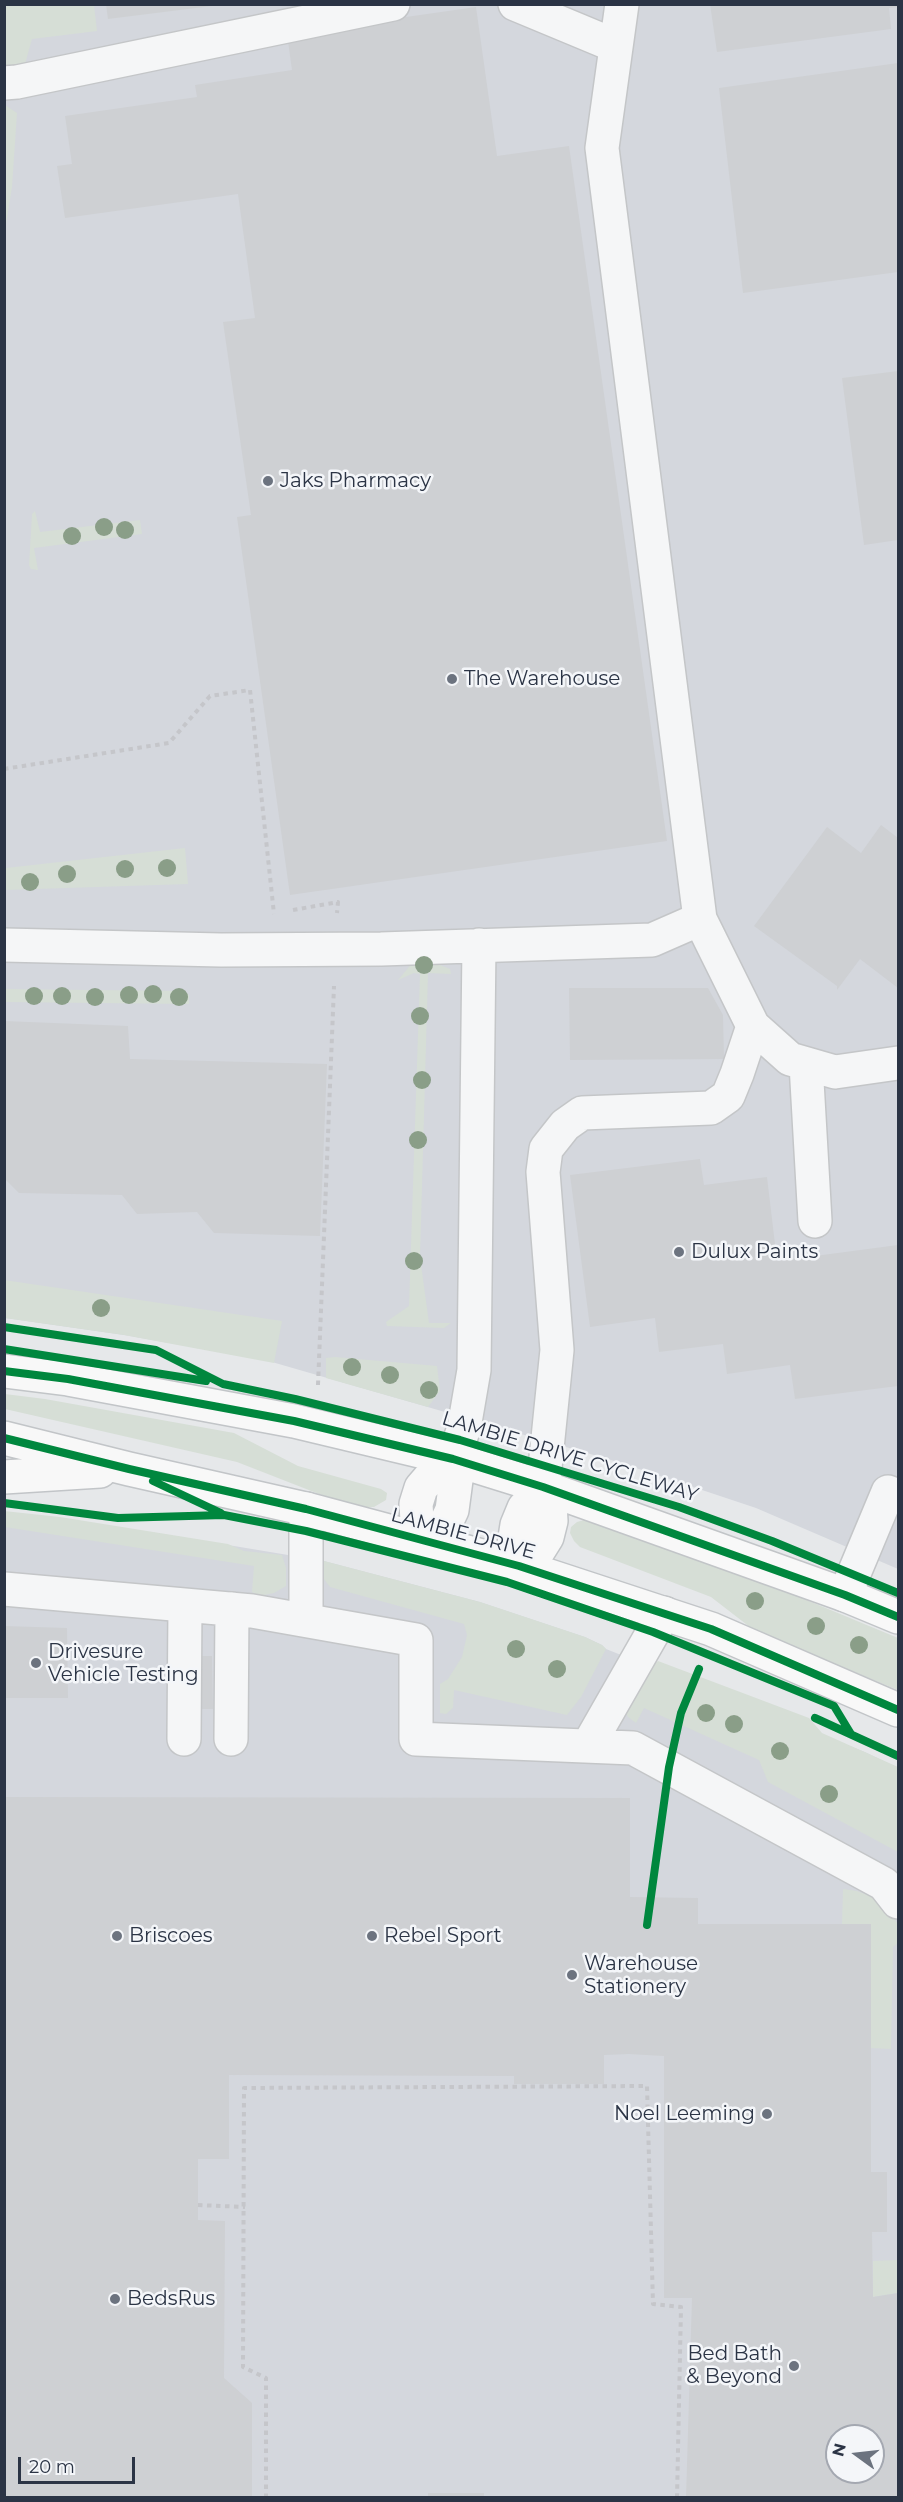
<!DOCTYPE html>
<style>
body{margin:0}
#map{position:relative;width:903px;height:2502px;overflow:hidden;background:#e6e8ea;font-family:Montserrat,sans-serif}
canvas{display:block}
.frame{position:absolute;inset:0;border:6px solid #2b3445;pointer-events:none}
.north{position:absolute;left:825px;top:2424px;width:60px;height:60px;box-sizing:border-box;background:#f4f6f9;border:2px solid #a4a8b1;border-radius:50%;rotate:285deg;font-size:16px;font-weight:700;line-height:24px;text-align:center;color:#2b3445}
.north::after{content:'';display:block;margin:auto;width:21px;height:27px;background:#6c737f;clip-path:polygon(50% 0,100% 100%,50% 72%,0 100%)}
.scale{position:absolute;left:18px;top:2457px;width:117px;height:27px;box-sizing:border-box;border:3px solid #2b3445;border-top:0;padding-left:8px;font-size:18px;line-height:21px;white-space:nowrap;color:#2b3445;-webkit-text-stroke:4px #f4f6f9;paint-order:stroke}
</style>
<div id="map">
<canvas width="903" height="2502"></canvas>
<div class="frame"></div>
<div class="north">N</div>
<div class="scale">20 m</div>
</div>
<script>
const g = document.querySelector('canvas').getContext('2d');
g.lineJoin = 'round';
function fillPath(path, color) { g.fillStyle = color; g.fill(path, 'evenodd'); }
const poly = rows => new Path2D(rows.map(r => 'M' + r).join(''));
function strokePath(path, color, width, dash) { g.strokeStyle = color; g.lineWidth = width; g.lineCap = dash ? 'butt' : 'round'; g.setLineDash(dash || []); g.stroke(path); }
function write(font, color, halo, rows, align = 'center') {
  g.font = font + ' Montserrat,sans-serif'; g.lineWidth = 5; g.setLineDash([]); g.textBaseline = 'middle'; g.strokeStyle = halo; g.fillStyle = color; for (const [text, x, y, turn = 0] of rows) {
    g.save(); g.translate(x, y); g.rotate((+turn || 0) * Math.PI / 180); g.textAlign = isNaN(turn) ? turn : align; if (halo) g.strokeText(text, 0, 0); g.fillText(text, 0, 0); g.restore();
  }
}
fillPath(poly([
 [5,5,898,5,898,1569,756,1508,618,1462,265,1360,124,1335,5,1318],
 [4,1518,156,1533,324,1561,480,1602,585,1637,602,1645,606,1649,865,1752,898,1768,898,2497,5,2497],
 [837,2436,873,2436,873,2472,837,2472]
]), '#d4d7dd');
fillPath(poly([
 [4,5,94,5,97,31,32,39,25,64,17,69,5,67],
 [5,105,17,113,12,187,5,230],
 [35,511,40,532,140,520,142,534,34,548,38,570,31,569,29,565,32,514],
 [185,848,188,884,5,890,5,861,6,868],
 [425,959,450,969,451,974,428,973,420,1257,429,1323,451,1323,444,1328,387,1326,386,1322,409,1306,420,974,414,973,398,980,413,962],
 [5,989,184,991,189,995,189,1004,5,1002],
 [4,1280,282,1321,274,1363,124,1335,5,1318],
 [335,1357,437,1366,440,1391,428,1407,326,1378,326,1358],
 [5,1394,45,1399,234,1433,298,1466,381,1489,387,1493,386,1500,374,1507,361,1507,319,1494,237,1462,5,1409],
 [4,1511,60,1517,228,1544,244,1551,282,1555,286,1568,286,1586,274,1593,259,1596,252,1592,254,1566,5,1527],
 [584,1520,744,1574,898,1638,898,1690,755,1631,711,1597,580,1547,574,1541,570,1533,571,1527,577,1522],
 [324,1561,480,1602,585,1637,602,1645,606,1649,581,1697,567,1715,454,1690,453,1708,446,1714,440,1713,440,1684,448,1679,462,1657,467,1635,464,1624,330,1587,323,1578],
 [658,1661,809,1718,822,1733,898,1767,898,1852,768,1782,759,1760,644,1708,636,1723,628,1717,623,1707,633,1679],
 [843,1889,857,1891,880,1900,898,1924,898,1943,893,1947,891,2049,871,2048,842,1924],
 [898,2260,898,2293,873,2297,873,2261]
]), '#d6ded6');
fillPath(poly([
 [106,4,212,4,212,6,108,19],
 [710,4,898,4,898,7,889,8,891,29,717,52],
 [476,7,497,156,569,146,667,841,290,895,237,517,251,515,223,322,255,318,238,194,65,218,57,166,72,164,65,116,197,97,195,85,292,70,287,34],
 [898,63,898,272,743,293,719,88],
 [898,371,898,540,864,545,842,378],
 [881,825,898,838,898,988,860,959,837,990,837,986,754,926,827,827,861,853],
 [569,988,708,988,723,1015,724,1059,570,1060],
 [4,1021,128,1026,130,1059,327,1064,320,1236,214,1233,197,1212,137,1214,122,1195,19,1193,4,1178],
 [700,1159,704,1185,767,1177,777,1261,898,1245,898,1386,795,1399,790,1365,727,1374,723,1344,659,1352,655,1318,590,1327,570,1175],
 [4,1626,67,1628,68,1698,4,1698],
 [196,1656,212,1656,213,1709,197,1709],
 [4,1797,630,1798,630,1897,698,1898,698,1924,871,1924,871,2172,887,2172,887,2232,872,2232,873,2297,898,2293,898,2498,686,2498,692,2298,664,2298,664,2056,629,2054,604,2055,604,2084,514,2084,514,2076,229,2075,229,2159,198,2159,198,2220,225,2221,224,2378,252,2403,252,2498,4,2498],
 [837,2436,873,2436,873,2472,837,2472],
 [428,2493,484,2493,484,2498,428,2498]
]), '#ced0d3');
const minor = poly([
 [515,4,616,46],
 [622,4,602,148,700,919,753,1026,790,1059,835,1072,898,1063],
 [4,83,17,82,393,4],
 [4,945,221,950,381,949,652,940,700,919],
 [806,1064,815,1221],
 [453,1459,464,1428,474,1370,479,945],
 [543,1487,557,1350,543,1172,546,1149,565,1125,582,1113,711,1108,728,1096,737,1074,753,1026],
 [4,1589,252,1611,416,1640,416,1739,633,1748,884,1884,898,1902],
 [845,1595,888,1492,898,1496],
 [306,1619,306,1509],
 [184,1739,185,1605],
 [231,1739,232,1609],
 [588,1746,664,1613]
]);
const major = poly([
 [4,1371,68,1379,294,1421,453,1459,543,1487,845,1595,898,1617],
 [4,1438,129,1469,306,1509,519,1566,711,1629,898,1710],
 [4,1477,100,1471],
 [543,1487,550,1505,551,1521,547,1537,537,1553,519,1566,514,1544,517,1525,524,1508,543,1487],
 [428,1541,417,1521,416,1504,421,1488,433,1474,453,1459],
 [428,1541,445,1525,452,1510,456,1480,453,1459]
]);
strokePath(minor, '#c4c6c8', 36);
strokePath(major, '#c2c5c8', 36);
strokePath(poly([
 [4,769,169,743,210,696,250,690,274,914],
 [293,910,338,902,337,913],
 [318,1385,334,986],
 [677,1731,681,1713,699,1669],
 [647,1925,663,1807],
 [198,2205,245,2207],
 [266,2498,266,2378,243,2367,244,2088,647,2086,653,2304,681,2307,677,2498]
]), '#c5c6ca', 4, [4.5, 4.5]);
strokePath(minor, '#f5f6f7', 33);
strokePath(major, '#f8f8f8', 33);
strokePath(poly([
 [4,1327,156,1350,223,1384,295,1399,460,1440,679,1507,772,1541,898,1593],
 [4,1349,206,1381],
 [4,1371,68,1379,294,1421,453,1459,543,1487,845,1595,898,1617],
 [4,1438,129,1469,306,1509,519,1566,711,1629,898,1710],
 [153,1481,221,1513],
 [4,1503,118,1518,224,1515,306,1531,507,1582,653,1632,834,1706,851,1734],
 [815,1718,898,1756],
 [647,1925,669,1767,681,1713,699,1669]
]), '#00873e', 8);
g.fillStyle = '#8a9e88';
for (const [x, y] of [
 [104,527],
 [125,530],
 [72,536],
 [167,868],
 [125,869],
 [67,874],
 [30,882],
 [424,965],
 [153,994],
 [129,995],
 [34,996],
 [62,996],
 [95,997],
 [179,997],
 [420,1016],
 [422,1080],
 [418,1140],
 [414,1261],
 [101,1308],
 [352,1367],
 [390,1375],
 [429,1390],
 [755,1601],
 [816,1626],
 [859,1645],
 [516,1649],
 [557,1669],
 [706,1713],
 [734,1724],
 [780,1751],
 [829,1794]
]) { g.beginPath(); g.arc(x, y, 9, 0, 2 * Math.PI); g.fill(); }
for (const [x, y, r, color] of [
 [268,481,6,"#6c737f"],
 [452,679,6,"#6c737f"],
 [679,1252,6,"#6c737f"],
 [36,1663,6,"#6c737f"],
 [117,1936,6,"#6c737f"],
 [372,1936,6,"#6c737f"],
 [572,1975,6,"#6c737f"],
 [767,2114,6,"#6c737f"],
 [115,2299,6,"#6c737f"],
 [794,2366,6,"#6c737f"]
]) { const dot = new Path2D(); dot.arc(x, y, r, 0, 2 * Math.PI); g.fillStyle = color; g.fill(dot); strokePath(dot, '#f4f6f9', 2); }
write('20px', '#2b3445', '#f4f6f9', [
 ["Jaks Pharmacy",280,481],
 ["The Warehouse",464,679],
 ["Dulux Paints",691,1252],
 ["Drivesure",48,1652],
 ["Vehicle Testing",48,1675],
 ["Briscoes",129,1936],
 ["Rebel Sport",384,1936],
 ["Warehouse",584,1964],
 ["Stationery",584,1987],
 ["Noel Leeming",755,2114,"right"],
 ["BedsRus",127,2299],
 ["Bed Bath",782,2354,"right"],
 ["& Beyond",782,2377,"right"]
], 'left');
write('20px', '#2b3445', '#f4f6f9', [
 ["LAMBIE DRIVE CYCLEWAY",570,1457,17],
 ["LAMBIE DRIVE",463,1534,15]
]);
</script>
